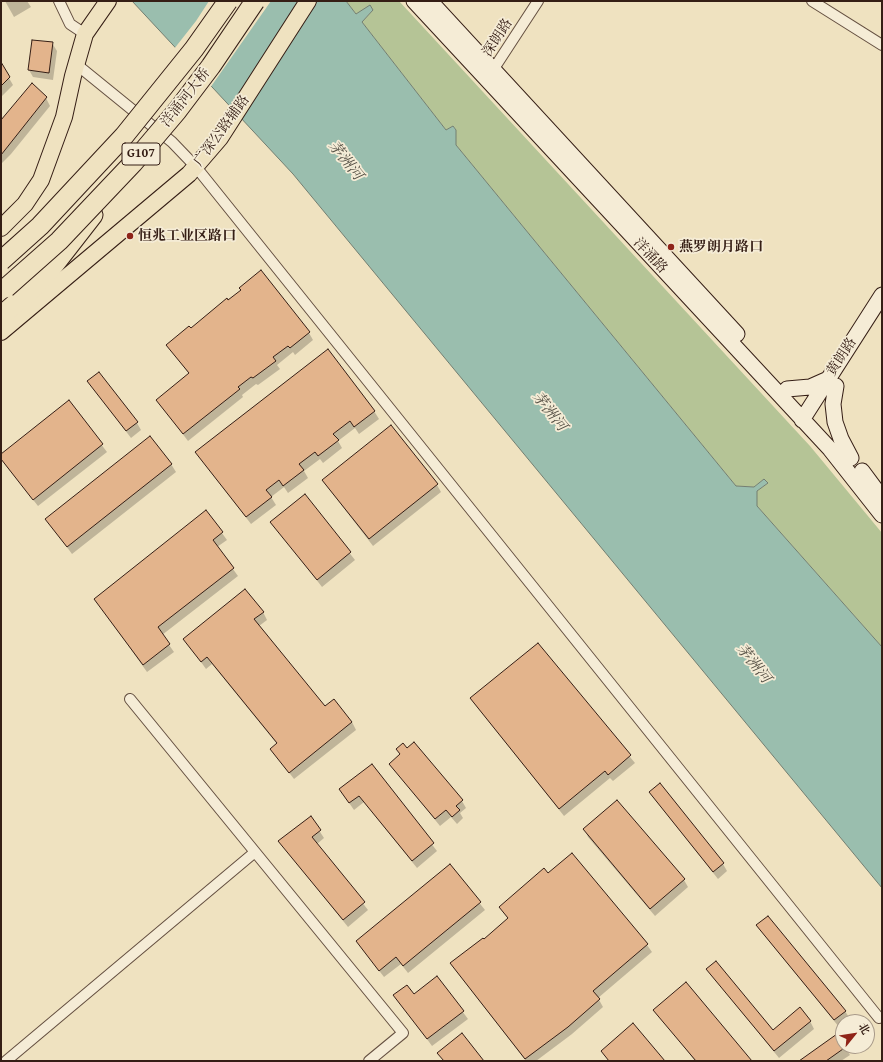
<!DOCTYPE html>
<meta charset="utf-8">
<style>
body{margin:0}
#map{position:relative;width:883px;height:1062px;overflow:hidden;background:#efe2c0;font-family:"Gentium Book Plus","Noto Serif SC",serif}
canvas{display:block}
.frame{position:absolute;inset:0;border:2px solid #351e15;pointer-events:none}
.north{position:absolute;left:835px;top:1014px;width:40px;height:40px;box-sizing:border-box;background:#f5ecd6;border:1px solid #a89a89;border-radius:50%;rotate:60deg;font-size:11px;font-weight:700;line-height:16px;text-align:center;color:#351e15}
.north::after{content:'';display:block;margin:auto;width:14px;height:18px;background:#8f2418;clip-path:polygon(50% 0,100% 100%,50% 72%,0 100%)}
</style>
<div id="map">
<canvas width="883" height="1062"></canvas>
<div class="frame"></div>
<div class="north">北</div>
</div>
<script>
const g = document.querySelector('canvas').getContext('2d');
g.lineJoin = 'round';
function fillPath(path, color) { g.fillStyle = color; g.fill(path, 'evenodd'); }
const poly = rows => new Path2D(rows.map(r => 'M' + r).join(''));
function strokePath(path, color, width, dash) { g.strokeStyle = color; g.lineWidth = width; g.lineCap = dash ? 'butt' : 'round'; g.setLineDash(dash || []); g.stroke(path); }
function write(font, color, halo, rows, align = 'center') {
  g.font = font + ' "Gentium Book Plus","Noto Serif SC",serif'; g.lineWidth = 3.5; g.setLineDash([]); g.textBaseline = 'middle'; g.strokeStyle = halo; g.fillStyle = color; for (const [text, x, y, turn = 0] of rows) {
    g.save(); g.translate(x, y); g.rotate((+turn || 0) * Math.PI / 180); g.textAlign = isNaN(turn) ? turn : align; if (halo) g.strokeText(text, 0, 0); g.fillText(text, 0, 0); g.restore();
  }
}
fillPath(poly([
 [346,1,399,1,810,446,882,533,882,647,757,506,757,491,768,483,764,479,754,487,736,486,456,145,456,130,453,126,446,130,362,22,373,10,370,6,356,14]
]), '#b5c496');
const water = poly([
 [132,1,346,1,356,14,370,5,373,10,362,22,446,130,453,126,456,130,456,145,736,486,754,487,764,479,768,483,757,491,757,506,882,647,882,888,293,174,132,1]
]);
fillPath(water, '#9abeae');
strokePath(water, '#727e71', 1);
fillPath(poly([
 [209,1,271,1,210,88,174,49,196,21]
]), '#efe2c0');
fillPath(poly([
 [5,1,27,1,31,7,14,17],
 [52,43,57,51,53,80,33,77,29,70],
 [1,64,13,85,1,97],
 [46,98,50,106,11,154,1,164,1,122],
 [228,301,309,333,313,340,295,355,293,352,277,365,280,369,258,385,256,384,242,395,243,397,188,441,157,400,189,374,167,345,191,330],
 [88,381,137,423,141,430,131,438],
 [69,402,107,452,38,506,4,463,1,455],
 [374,411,379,419,359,434,355,428,338,441,342,448,323,463,320,459,304,471,308,478,288,493,284,487,271,497,276,505,251,524,201,459],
 [171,464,176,472,72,554,46,519],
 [323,481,437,485,441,492,373,546],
 [305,496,355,560,322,587,272,522],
 [206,511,227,540,217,547,238,576,162,635,174,652,147,672,95,599],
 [263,612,267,620,259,626,325,707,352,722,356,730,294,779,271,749,277,744,212,664,206,669,185,640],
 [537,644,635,763,613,781,610,778,564,816,471,699],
 [397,749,462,801,466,808,460,813,463,818,457,824,451,817,440,826,390,764,400,755],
 [371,766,437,851,417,868,364,802,354,810,345,797],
 [650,793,723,864,727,871,718,879],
 [617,801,684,880,688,887,655,916,588,837,584,829],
 [311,818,324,838,317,844,368,910,348,927,279,841],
 [571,855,647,945,652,952,598,998,603,1007,572,1034,536,1061,526,1061,451,964,484,940,508,919,500,907,548,875],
 [450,866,485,910,408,973,401,964,384,977,357,942],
 [757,926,845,1011,850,1019,843,1022,839,1027],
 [707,969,773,1031,810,1021,814,1029,779,1058],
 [437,977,468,1019,432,1046,395,995,414,996],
 [655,1010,751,1061,695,1061],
 [843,1044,850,1055,841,1061,802,1061]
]), '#0003');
const building = poly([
 [32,40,53,42,49,73,28,70,32,40],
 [1,62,10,77,1,86,1,62],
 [32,83,47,97,1,155,1,120,32,83],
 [261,270,310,332,290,348,288,346,273,357,276,361,253,378,251,377,238,387,240,389,183,434,156,400,189,373,166,345,189,326,191,328,227,298,228,300,241,290,239,288,261,270],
 [328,349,375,411,354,427,350,421,333,434,339,440,318,456,315,452,299,464,304,470,283,486,279,480,266,490,272,497,246,517,195,452,328,349],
 [99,372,138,422,126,431,87,381,99,372],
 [69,400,103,444,33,500,1,459,1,454,69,400],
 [391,425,438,484,369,539,322,480,391,425],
 [150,436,172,464,67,547,45,519,150,436],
 [305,494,351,552,317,580,270,522,305,494],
 [206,510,223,532,213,540,234,568,158,627,170,644,143,665,94,599,206,510],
 [245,589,264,612,254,619,325,706,334,699,352,722,289,773,270,749,277,743,207,657,201,662,183,639,245,589],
 [538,643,631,755,608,775,605,771,559,809,470,698,538,643],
 [414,742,463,800,456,806,460,810,452,817,446,810,435,819,389,764,400,754,396,749,403,743,407,748,414,742],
 [372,764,434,843,412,861,359,796,349,803,339,789,372,764],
 [660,783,724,863,713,872,649,792,660,783],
 [617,800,685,879,650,909,583,829,617,800],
 [311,816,321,830,312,837,365,902,343,920,278,841,311,816],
 [572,853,648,944,593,991,600,999,568,1027,525,1059,450,963,483,938,484,939,508,918,499,907,544,868,548,873,572,853],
 [450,864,481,902,403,966,396,957,379,971,356,941,450,864],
 [768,916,846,1011,834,1020,756,925,768,916],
 [716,961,773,1030,800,1007,811,1021,774,1051,706,969,716,961],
 [437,976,464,1011,427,1039,393,995,407,985,414,994,437,976],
 [686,982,752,1061,696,1061,653,1010,686,982],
 [633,1023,665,1061,609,1061,601,1051,633,1023],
 [462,1033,484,1061,444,1061,437,1053,462,1033],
 [837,1034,843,1043,843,1046,846,1047,843,1049,826,1061,799,1061,837,1034]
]);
fillPath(building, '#e3b48c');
strokePath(building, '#351e15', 1);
const street = poly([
 [59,1,70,24,85,34],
 [812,1,882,45],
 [76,64,172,142,196,167,879,1018],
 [493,70,538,1],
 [130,699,403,1033,369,1061],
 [6,1061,255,852]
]);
const secondary = poly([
 [414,1,830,449,882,515],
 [430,1,737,334],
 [836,386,833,404,835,422,841,439,851,458],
 [787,389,810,387,828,379],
 [802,420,882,295],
 [862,471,882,498]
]);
const primary = poly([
 [1,228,25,204,41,180,64,117,73,76,85,34,108,1],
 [1,332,189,174,220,138,308,1]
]);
const highway = poly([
 [1,316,32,289,51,269,93,215]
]);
strokePath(street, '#644f40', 12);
strokePath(secondary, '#351e15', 17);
strokePath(primary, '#351e15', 18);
strokePath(highway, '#351e15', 21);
strokePath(street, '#f5ecd6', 10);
strokePath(secondary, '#f5ecd6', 15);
strokePath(primary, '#efe2c0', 16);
strokePath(highway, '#efe2c0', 19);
const highwayBridge = poly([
 [1,261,40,226,124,136,194,49,228,1],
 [6,288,59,241,133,163,177,111,211,66,255,1]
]);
strokePath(highwayBridge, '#351e15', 21, []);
strokePath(highwayBridge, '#efe2c0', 19);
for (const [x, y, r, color] of [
 [130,236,4,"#8f2418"],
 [671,247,4,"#8f2418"]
]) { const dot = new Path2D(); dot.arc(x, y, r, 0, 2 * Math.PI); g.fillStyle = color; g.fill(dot); strokePath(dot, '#f5ecd6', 1.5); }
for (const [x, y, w] of [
 [141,154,38]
]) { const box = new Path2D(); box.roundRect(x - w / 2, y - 11, w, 22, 3); g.fillStyle = '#f5ecd6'; g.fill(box); strokePath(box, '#351e15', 1); }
write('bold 13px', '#351e15', null, [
 ["G107",141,154]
]);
write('14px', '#351e15', '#f5ecd6', [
 ["深朗路",498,38,-57],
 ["洋涌河大桥",186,98,-52],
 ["广深公路辅路",222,131,-54],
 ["洋涌路",650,256,47],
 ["黄朗路",842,357,-57]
]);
write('bold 14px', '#351e15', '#f5ecd6', [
 ["恒兆工业区路口",138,236],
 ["燕罗朗月路口",679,247]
], 'left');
write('italic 15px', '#534e43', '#f5ecd6', [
 ["茅洲河",345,161,51],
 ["茅洲河",549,412,51],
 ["茅洲河",753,664,51]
]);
</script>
